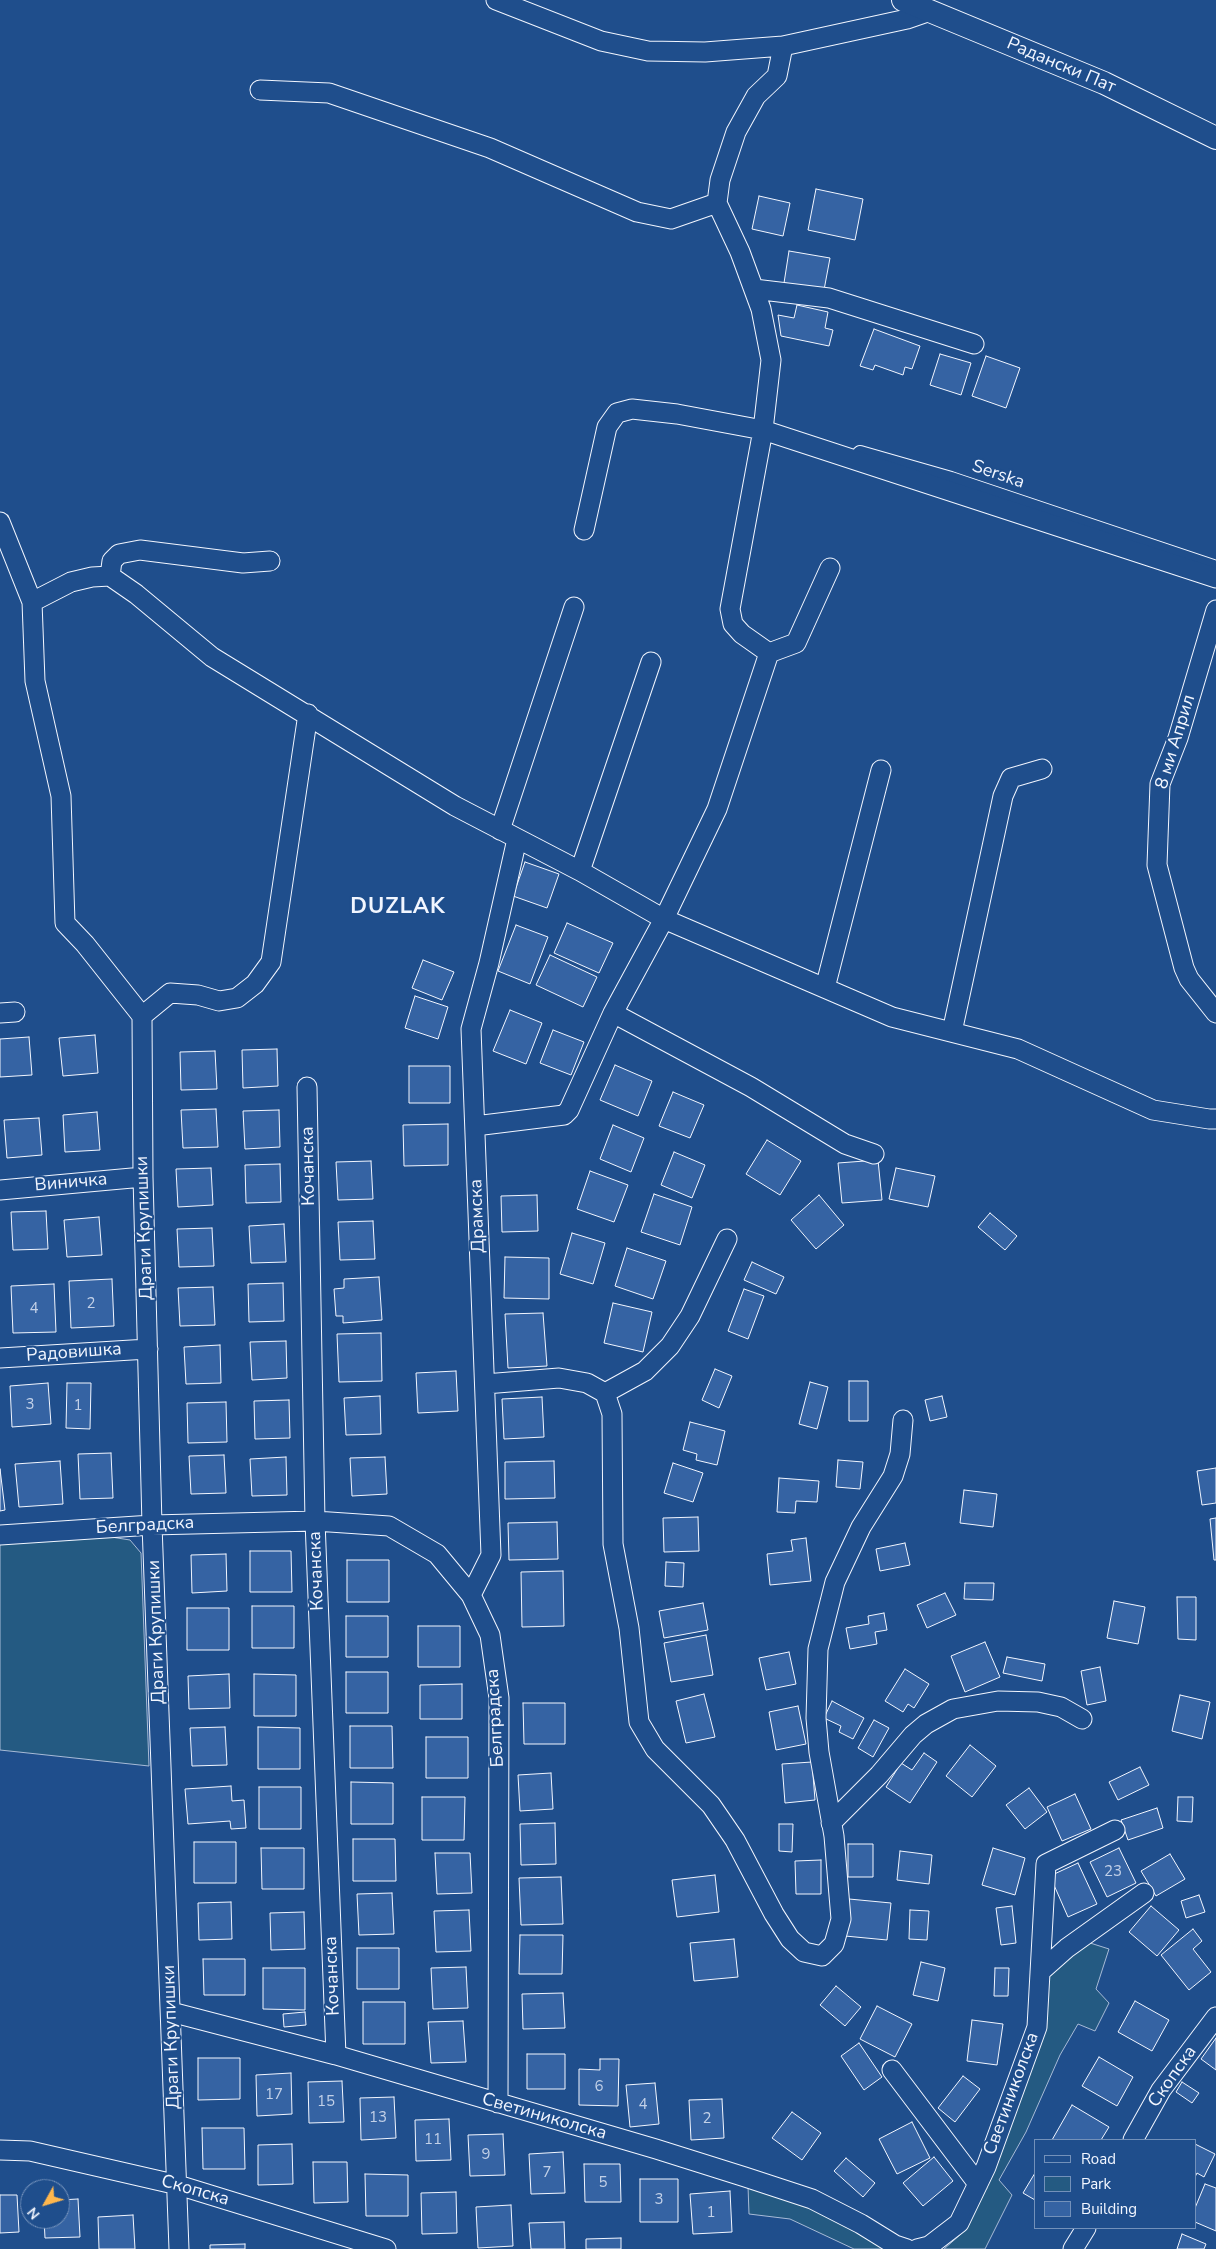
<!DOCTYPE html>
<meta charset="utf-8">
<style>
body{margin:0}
#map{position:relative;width:1216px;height:2249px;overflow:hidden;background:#1f4e8c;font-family:"Nunito Sans",sans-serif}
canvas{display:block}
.legend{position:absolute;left:1034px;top:2139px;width:162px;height:90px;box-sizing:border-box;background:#1f4e8c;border:1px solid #7391ba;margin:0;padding:6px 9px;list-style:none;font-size:15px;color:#f2f6ff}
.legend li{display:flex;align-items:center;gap:10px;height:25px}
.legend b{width:25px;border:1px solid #7391ba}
.north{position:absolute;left:20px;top:2179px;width:50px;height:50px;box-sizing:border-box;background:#1f4e8c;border:1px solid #7391ba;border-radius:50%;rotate:231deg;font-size:14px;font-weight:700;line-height:20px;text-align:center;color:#f2f6ff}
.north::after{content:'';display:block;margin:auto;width:18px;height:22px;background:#ffb74d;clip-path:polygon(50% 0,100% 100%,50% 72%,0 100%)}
</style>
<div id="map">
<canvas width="1216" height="2249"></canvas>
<ul class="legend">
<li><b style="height:6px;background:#1f4e8c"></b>Road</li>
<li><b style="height:14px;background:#245a82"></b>Park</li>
<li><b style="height:14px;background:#3563a3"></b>Building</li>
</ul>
<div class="north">N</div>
</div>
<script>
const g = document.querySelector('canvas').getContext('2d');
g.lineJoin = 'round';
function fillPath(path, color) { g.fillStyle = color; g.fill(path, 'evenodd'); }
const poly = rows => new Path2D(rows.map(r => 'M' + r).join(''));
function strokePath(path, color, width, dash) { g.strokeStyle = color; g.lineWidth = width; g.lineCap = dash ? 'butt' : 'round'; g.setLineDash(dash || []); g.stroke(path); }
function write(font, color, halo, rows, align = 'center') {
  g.font = font + ' "Nunito Sans",sans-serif'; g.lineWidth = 4; g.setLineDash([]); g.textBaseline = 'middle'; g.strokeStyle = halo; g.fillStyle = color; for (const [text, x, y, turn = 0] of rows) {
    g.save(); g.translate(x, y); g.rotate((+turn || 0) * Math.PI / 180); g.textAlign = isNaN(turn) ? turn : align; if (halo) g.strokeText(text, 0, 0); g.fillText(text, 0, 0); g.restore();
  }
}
const green = poly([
 [111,1537,130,1540,141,1553,149,1766,0,1750,0,1544,111,1537],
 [1087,1942,1109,1949,1096,1989,1109,2003,1095,2031,1078,2024,1060,2055,1026,2132,999,2180,1012,2195,985,2249,944,2249,961,2234,968,2221,1049,1973,1087,1942],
 [748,2186,808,2203,889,2249,854,2249,790,2219,749,2214,748,2186]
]);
fillPath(green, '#245a82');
strokePath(green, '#a8bbd7', 1);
const building = poly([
 [816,189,863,199,855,240,808,230,816,189],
 [759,196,790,203,783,236,752,229,759,196],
 [789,251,830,258,824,290,784,283,789,251],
 [797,305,828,312,825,328,833,330,829,346,781,336,778,315,794,318,797,305],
 [874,329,920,346,912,369,905,367,903,375,875,365,873,370,860,366,874,329],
 [940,354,971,363,961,395,930,385,940,354],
 [986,356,1020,368,1006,408,972,396,986,356],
 [525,862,559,874,547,908,513,896,525,862],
 [567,923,613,943,599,973,554,953,567,923],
 [516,925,548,937,530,984,498,971,516,925],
 [550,955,597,977,583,1007,536,985,550,955],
 [423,960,454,972,442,1000,412,988,423,960],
 [415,996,448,1007,438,1039,405,1028,415,996],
 [510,1010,542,1023,526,1064,493,1051,510,1010],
 [553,1030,584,1042,571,1075,540,1063,553,1030],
 [95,1035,98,1073,63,1076,59,1038,95,1035],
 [29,1037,32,1075,0,1077,0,1039,29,1037],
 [277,1049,278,1086,243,1088,242,1050,277,1049],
 [215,1051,217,1089,181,1090,180,1052,215,1051],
 [615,1065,652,1081,638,1116,600,1100,615,1065],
 [409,1066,450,1066,450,1103,409,1103,409,1066],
 [673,1092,704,1105,690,1138,659,1126,673,1092],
 [216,1109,218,1147,183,1148,181,1110,216,1109],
 [279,1110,280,1147,245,1149,243,1111,279,1110],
 [97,1112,100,1150,65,1152,63,1115,97,1112],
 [39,1118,42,1155,7,1158,4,1120,39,1118],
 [448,1124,448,1165,404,1166,403,1125,448,1124],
 [613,1125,644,1138,631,1172,600,1159,613,1125],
 [767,1140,801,1161,780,1195,746,1174,767,1140],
 [674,1152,705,1165,692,1198,661,1185,674,1152],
 [878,1160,882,1200,842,1203,838,1163,878,1160],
 [371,1161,373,1199,338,1200,336,1162,371,1161],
 [280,1164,281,1202,246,1203,245,1165,280,1164],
 [211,1168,213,1205,178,1207,176,1169,211,1168],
 [896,1168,935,1176,928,1207,889,1199,896,1168],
 [590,1171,628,1185,614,1222,577,1209,590,1171],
 [654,1194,692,1207,680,1245,641,1232,654,1194],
 [537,1195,538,1231,502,1232,501,1196,537,1195],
 [819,1195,844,1225,816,1249,791,1220,819,1195],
 [46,1211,48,1249,13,1250,11,1212,46,1211],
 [990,1213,1017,1236,1005,1250,978,1227,990,1213],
 [99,1217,102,1255,67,1257,64,1220,99,1217],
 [373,1221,375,1259,340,1260,338,1222,373,1221],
 [284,1224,286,1262,251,1263,249,1226,284,1224],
 [212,1228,214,1266,179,1267,177,1229,212,1228],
 [572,1233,605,1243,593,1284,560,1274,572,1233],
 [627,1248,666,1261,653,1299,615,1286,627,1248],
 [505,1257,549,1258,549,1299,504,1298,505,1257],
 [752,1262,784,1277,776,1294,744,1280,752,1262],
 [379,1277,382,1320,343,1323,343,1316,336,1316,334,1289,344,1288,344,1279,379,1277],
 [112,1279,114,1326,71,1328,69,1281,112,1279],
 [283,1283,284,1321,249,1322,248,1284,283,1283],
 [54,1284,56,1332,13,1333,11,1286,54,1284],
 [213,1287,215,1325,180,1326,178,1288,213,1287],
 [744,1289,764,1296,748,1339,728,1331,744,1289],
 [613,1303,652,1312,643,1352,604,1343,613,1303],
 [543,1313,547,1366,508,1368,505,1314,543,1313],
 [381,1333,382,1381,339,1382,337,1334,381,1333],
 [286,1341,287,1378,252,1380,250,1342,286,1341],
 [220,1345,221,1383,186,1384,184,1347,220,1345],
 [715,1369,732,1376,719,1408,702,1400,715,1369],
 [456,1371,458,1411,418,1413,416,1373,456,1371],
 [849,1381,868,1381,868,1421,849,1421,849,1381],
 [810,1382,828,1387,817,1429,799,1424,810,1382],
 [48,1383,51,1424,12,1427,10,1386,48,1383],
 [67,1383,91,1383,90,1429,66,1428,67,1383],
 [380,1396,381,1434,346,1435,344,1398,380,1396],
 [942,1396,947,1417,930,1421,925,1400,942,1396],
 [542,1397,544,1437,504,1439,502,1399,542,1397],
 [289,1400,290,1438,255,1439,254,1401,289,1400],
 [226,1402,227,1442,188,1443,187,1403,226,1402],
 [690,1422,725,1431,717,1465,696,1460,697,1454,683,1450,690,1422],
 [111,1453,113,1498,80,1499,78,1454,111,1453],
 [224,1455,226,1493,191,1494,189,1456,224,1455],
 [286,1457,287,1495,252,1496,250,1459,286,1457],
 [385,1457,387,1494,352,1496,350,1458,385,1457],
 [838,1460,863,1462,860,1489,836,1487,838,1460],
 [60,1461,63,1504,19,1507,15,1464,60,1461],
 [554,1461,555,1498,505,1499,505,1462,554,1461],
 [673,1463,703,1473,693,1502,664,1493,673,1463],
 [1216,1468,1216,1503,1202,1505,1197,1471,1216,1468],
 [0,1469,5,1510,0,1511,0,1469],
 [779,1478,819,1481,817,1502,796,1501,795,1513,777,1512,779,1478],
 [964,1490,997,1494,993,1527,960,1523,964,1490],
 [698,1517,699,1551,664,1552,663,1518,698,1517],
 [1216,1518,1216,1560,1214,1560,1210,1519,1216,1518],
 [557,1522,558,1559,509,1560,508,1523,557,1522],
 [806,1538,811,1581,770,1585,767,1554,793,1551,791,1540,806,1538],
 [905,1543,910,1565,880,1571,876,1549,905,1543],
 [250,1551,291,1551,292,1592,250,1592,250,1551],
 [226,1554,227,1591,192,1593,191,1555,226,1554],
 [347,1560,389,1560,389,1602,347,1602,347,1560],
 [666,1562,684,1563,683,1587,665,1586,666,1562],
 [563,1571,564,1626,522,1627,521,1572,563,1571],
 [965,1583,994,1583,993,1600,964,1599,965,1583],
 [945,1593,956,1615,927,1628,917,1605,945,1593],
 [1177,1597,1196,1597,1196,1640,1178,1639,1177,1597],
 [1114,1601,1145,1607,1138,1644,1107,1638,1114,1601],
 [703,1603,708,1630,664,1638,659,1611,703,1603],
 [252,1606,294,1606,294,1648,252,1648,252,1606],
 [187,1608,229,1608,229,1650,187,1650,187,1608],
 [884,1613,887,1630,875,1632,877,1644,850,1649,846,1628,869,1624,868,1616,884,1613],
 [346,1616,388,1616,388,1657,346,1657,346,1616],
 [418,1626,460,1626,460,1667,418,1667,418,1626],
 [706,1635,713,1675,671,1682,664,1643,706,1635],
 [985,1642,1000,1677,965,1692,951,1656,985,1642],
 [789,1652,796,1684,766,1690,759,1658,789,1652],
 [1007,1657,1045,1664,1042,1681,1003,1673,1007,1657],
 [1100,1667,1106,1701,1087,1705,1081,1671,1100,1667],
 [905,1669,929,1684,914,1708,908,1704,903,1712,885,1701,905,1669],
 [346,1672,388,1672,388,1713,346,1713,346,1672],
 [229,1674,230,1708,189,1709,188,1676,229,1674],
 [254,1674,296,1675,296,1716,254,1716,254,1674],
 [462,1684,462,1719,420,1719,420,1685,462,1684],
 [704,1694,715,1737,686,1743,676,1701,704,1694],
 [1180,1695,1210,1702,1202,1739,1172,1731,1180,1695],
 [832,1701,864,1718,853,1739,839,1732,841,1726,824,1718,832,1701],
 [523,1703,565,1703,565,1744,524,1744,523,1703],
 [798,1706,806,1744,776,1750,769,1712,798,1706],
 [874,1720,889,1728,873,1757,858,1748,874,1720],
 [350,1726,392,1726,393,1768,350,1768,350,1726],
 [225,1727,227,1765,192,1766,190,1728,225,1727],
 [258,1727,300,1728,300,1769,258,1769,258,1727],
 [426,1737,468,1737,468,1778,426,1778,426,1737],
 [970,1745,996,1766,972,1797,946,1776,970,1745],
 [924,1753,937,1762,910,1803,886,1787,901,1763,912,1770,924,1753],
 [812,1762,815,1800,785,1803,782,1764,812,1762],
 [1140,1767,1149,1785,1118,1800,1109,1782,1140,1767],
 [551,1773,553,1809,520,1811,518,1775,551,1773],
 [351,1782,393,1783,393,1824,351,1824,351,1782],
 [231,1786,232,1801,244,1800,246,1828,231,1829,230,1821,188,1824,185,1789,231,1786],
 [259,1787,301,1787,301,1829,259,1829,259,1787],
 [1029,1788,1047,1812,1025,1829,1006,1805,1029,1788],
 [1075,1794,1091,1829,1062,1841,1047,1807,1075,1794],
 [422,1797,465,1797,464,1840,422,1840,422,1797],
 [1178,1797,1193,1797,1192,1822,1177,1821,1178,1797],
 [1157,1808,1163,1828,1128,1840,1121,1820,1157,1808],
 [555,1823,556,1864,521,1865,520,1824,555,1823],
 [779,1824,793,1824,792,1852,779,1851,779,1824],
 [353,1839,395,1839,396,1881,353,1881,353,1839],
 [194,1842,236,1842,236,1883,194,1883,194,1842],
 [848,1844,873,1844,873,1877,848,1877,848,1844],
 [261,1848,304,1848,304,1889,262,1889,261,1848],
 [993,1848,1025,1858,1015,1895,982,1885,993,1848],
 [1119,1848,1136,1883,1107,1897,1090,1862,1119,1848],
 [900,1851,932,1855,929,1884,897,1880,900,1851],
 [435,1853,470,1853,472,1893,437,1894,435,1853],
 [1170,1854,1185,1879,1156,1896,1141,1871,1170,1854],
 [821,1860,821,1894,796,1894,795,1861,821,1860],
 [1078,1863,1097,1904,1068,1917,1050,1876,1078,1863],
 [715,1875,719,1912,677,1917,672,1880,715,1875],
 [561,1877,563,1924,521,1925,519,1878,561,1877],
 [392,1893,394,1934,359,1935,357,1894,392,1893],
 [1199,1895,1205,1912,1186,1918,1181,1901,1199,1895],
 [849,1899,891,1903,887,1940,845,1936,849,1899],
 [231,1902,232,1939,199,1940,198,1903,231,1902],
 [1012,1906,1016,1943,1001,1945,996,1908,1012,1906],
 [1151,1906,1179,1930,1157,1956,1129,1932,1151,1906],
 [469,1910,471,1951,436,1952,434,1911,469,1910],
 [910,1910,929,1911,927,1940,909,1939,910,1910],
 [304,1912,305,1949,271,1950,270,1913,304,1912],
 [1193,1929,1202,1941,1193,1949,1211,1972,1189,1990,1161,1955,1193,1929],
 [520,1935,563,1935,562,1974,519,1974,520,1935],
 [734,1939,738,1977,694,1981,690,1943,734,1939],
 [357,1948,399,1948,399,1989,357,1989,357,1948],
 [203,1959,245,1959,245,1995,204,1995,203,1959],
 [921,1962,945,1968,938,2001,913,1995,921,1962],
 [466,1967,468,2008,433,2009,431,1968,466,1967],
 [263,1968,305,1968,305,2010,263,2009,263,1968],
 [995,1968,1009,1968,1008,1996,994,1996,995,1968],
 [836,1986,861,2007,845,2026,820,2005,836,1986],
 [563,1993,565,2028,523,2029,522,1994,563,1993],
 [1135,2001,1169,2020,1152,2051,1118,2032,1135,2001],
 [363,2002,405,2002,405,2044,363,2044,363,2002],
 [877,2006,912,2024,895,2057,860,2039,877,2006],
 [305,2012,306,2025,284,2027,283,2014,305,2012],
 [972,2020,1003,2024,997,2065,967,2061,972,2020],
 [463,2021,466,2062,431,2063,428,2022,463,2021],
 [1216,2038,1216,2070,1201,2059,1216,2038],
 [859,2043,882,2077,864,2090,841,2056,859,2043],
 [527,2054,565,2054,565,2089,527,2089,527,2054],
 [1099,2057,1133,2077,1117,2106,1082,2086,1099,2057],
 [198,2058,240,2058,240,2099,198,2100,198,2058],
 [600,2059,619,2059,618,2106,579,2105,579,2069,600,2070,600,2059],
 [291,2073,292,2114,257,2116,256,2075,291,2073],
 [963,2076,980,2089,955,2122,938,2108,963,2076],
 [342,2081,344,2122,309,2123,308,2082,342,2081],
 [1182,2082,1199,2093,1192,2103,1176,2092,1182,2082],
 [655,2083,659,2124,630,2127,626,2085,655,2083],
 [394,2097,396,2138,361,2140,360,2098,394,2097],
 [722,2099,724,2138,691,2140,689,2100,722,2099],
 [1072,2105,1109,2127,1101,2140,1052,2140,1072,2105],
 [792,2112,821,2133,802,2160,772,2138,792,2112],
 [449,2119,451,2160,416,2161,415,2120,449,2119],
 [912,2122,930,2158,897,2174,879,2139,912,2122],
 [202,2128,244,2128,245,2169,203,2169,202,2128],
 [503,2134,505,2175,470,2176,468,2135,503,2134],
 [292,2144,293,2184,258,2185,258,2145,292,2144],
 [1195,2144,1215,2154,1204,2177,1197,2173,1195,2177,1195,2144],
 [563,2152,565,2193,531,2194,529,2154,563,2152],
 [934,2157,953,2181,923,2206,903,2183,934,2157],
 [846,2158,875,2183,863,2197,834,2171,846,2158],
 [313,2162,347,2162,348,2202,314,2203,313,2162],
 [584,2164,620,2164,621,2202,585,2202,584,2164],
 [1035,2173,1035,2200,1023,2193,1035,2173],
 [365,2174,408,2175,408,2216,366,2216,365,2174],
 [640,2179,678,2179,678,2222,640,2222,640,2179],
 [1205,2184,1216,2188,1216,2231,1195,2222,1195,2208,1205,2184],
 [730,2191,732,2232,693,2234,690,2194,730,2191],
 [456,2192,457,2233,422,2234,421,2193,456,2192],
 [0,2195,17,2195,19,2232,0,2233,0,2195],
 [78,2199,80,2237,45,2238,44,2219,60,2219,60,2200,78,2199],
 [511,2205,513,2246,478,2248,476,2207,511,2205],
 [133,2215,135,2249,99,2249,98,2217,133,2215],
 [564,2222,565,2249,531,2249,529,2223,564,2222],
 [1182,2234,1206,2244,1204,2249,1177,2249,1182,2234],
 [621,2238,621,2249,586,2249,586,2239,621,2238],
 [245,2244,245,2249,210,2249,210,2245,245,2244]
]);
fillPath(building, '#3563a3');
strokePath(building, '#f2f6ff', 1);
const pedestrian = poly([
 [860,453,951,479,1216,568]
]);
const minor = poly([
 [496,0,601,41,648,51,705,52,783,46,907,19,930,11],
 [260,90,329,93,490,148,637,212,671,219,717,203,720,180,736,132,756,96,777,76,783,46],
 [717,203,740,252,761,309,771,360,763,430,730,609,733,624,742,634,769,653],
 [754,289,829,298,974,344],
 [0,522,32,602,35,681,61,796,65,923,85,944,142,1016],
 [584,530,607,427,617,413,632,409,677,414,763,430,1216,578],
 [270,561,243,563,140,550,119,554,112,561,110,576,136,594,212,657,455,806,580,871,664,919,892,1017,1018,1049,1153,1110,1209,1119,1216,1119],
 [32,602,71,582,92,577,110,576],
 [1216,610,1178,738,1160,784,1157,865,1184,968,1189,979,1216,1013],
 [500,830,574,607],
 [580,871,651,662],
 [825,988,881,770],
 [0,1013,15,1012],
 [613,1013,751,1087,845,1144,874,1154],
 [142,1016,143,1177,152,1525,179,2249],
 [142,1016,170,993,198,995,219,1001,237,998,255,984,271,962,308,714],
 [952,1032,1003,796,1011,778,1042,769],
 [307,1087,315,1521,336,2055],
 [475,1126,564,1115,569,1110,613,1013,664,919,717,809,769,653,796,643,830,568],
 [0,1190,143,1177],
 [0,1358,148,1349],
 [485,1384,559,1378,587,1383,605,1393,612,1414,613,1544,629,1628,639,1722,655,1749,711,1805,735,1840,774,1914,790,1939,804,1952,822,1956,834,1944,841,1919,834,1836,819,1752,816,1718,818,1649,835,1582,861,1527,893,1476,900,1454,903,1420],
 [605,1393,645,1371,670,1346,690,1316,727,1239],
 [0,1535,152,1525,315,1521,389,1526,437,1554,471,1595,490,1635,499,1698,498,2103],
 [471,1595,491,1555,471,1029,489,963,517,839],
 [831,1823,879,1775,913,1735,926,1724,953,1709,998,1701,1038,1702,1061,1707,1082,1719],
 [1040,1972,1067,1948,1144,1893],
 [171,2012,336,2055,656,2149,745,2177,812,2199,861,2224,895,2245,907,2249],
 [892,2070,978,2184],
 [1133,2140,1161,2090,1216,2017],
 [0,2150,30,2151,178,2185,386,2249],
 [917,2249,929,2246,959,2223,986,2167,1037,2027,1046,1864,1115,1830],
 [1073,2249,1086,2228]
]);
const tertiary = poly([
 [903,0,1104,83,1216,138]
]);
strokePath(pedestrian, '#f2f6ff', 16);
strokePath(minor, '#f2f6ff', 21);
strokePath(tertiary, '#f2f6ff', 24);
strokePath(pedestrian, '#1f4e8c', 14);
strokePath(minor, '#1f4e8c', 19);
strokePath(tertiary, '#1f4e8c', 22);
write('15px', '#c3d1e8', null, [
 ["2",91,1304],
 ["4",34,1309],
 ["3",30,1405],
 ["1",78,1406],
 ["23",1113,1872],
 ["6",599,2087],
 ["17",274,2095],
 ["15",326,2102],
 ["4",643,2105],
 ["13",378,2118],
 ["2",707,2119],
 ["11",433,2140],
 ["9",486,2155],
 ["7",547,2173],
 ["5",603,2183],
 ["3",659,2200],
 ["1",711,2213]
]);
write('18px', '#f2f6ff', '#1f4e8c', [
 ["Радански Пат",1061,66,23],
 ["Serska",998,475,19],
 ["8 ми Април",1176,742,-73],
 ["Кочанска",309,1166,-91],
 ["Виничка",71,1183,-5],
 ["Драмска",478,1216,-92],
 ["Драги Крупишки",145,1228,-92],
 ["Радовишка",74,1353,-4],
 ["Белградска",145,1526,-3],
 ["Кочанска",317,1571,-92],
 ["Драги Крупишки",157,1632,-92],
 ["Белградска",496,1718,-93],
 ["Кочанска",333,1976,-92],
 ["Драги Крупишки",172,2037,-92],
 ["Скопска",1173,2077,-55],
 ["Светиниколска",1012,2094,-70],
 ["Светиниколска",544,2117,16],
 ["Скопска",195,2191,16]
]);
g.letterSpacing = '1px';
write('bold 22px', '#f2f6ff', '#1f4e8c', [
 ["DUZLAK",398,908]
]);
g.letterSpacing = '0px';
</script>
